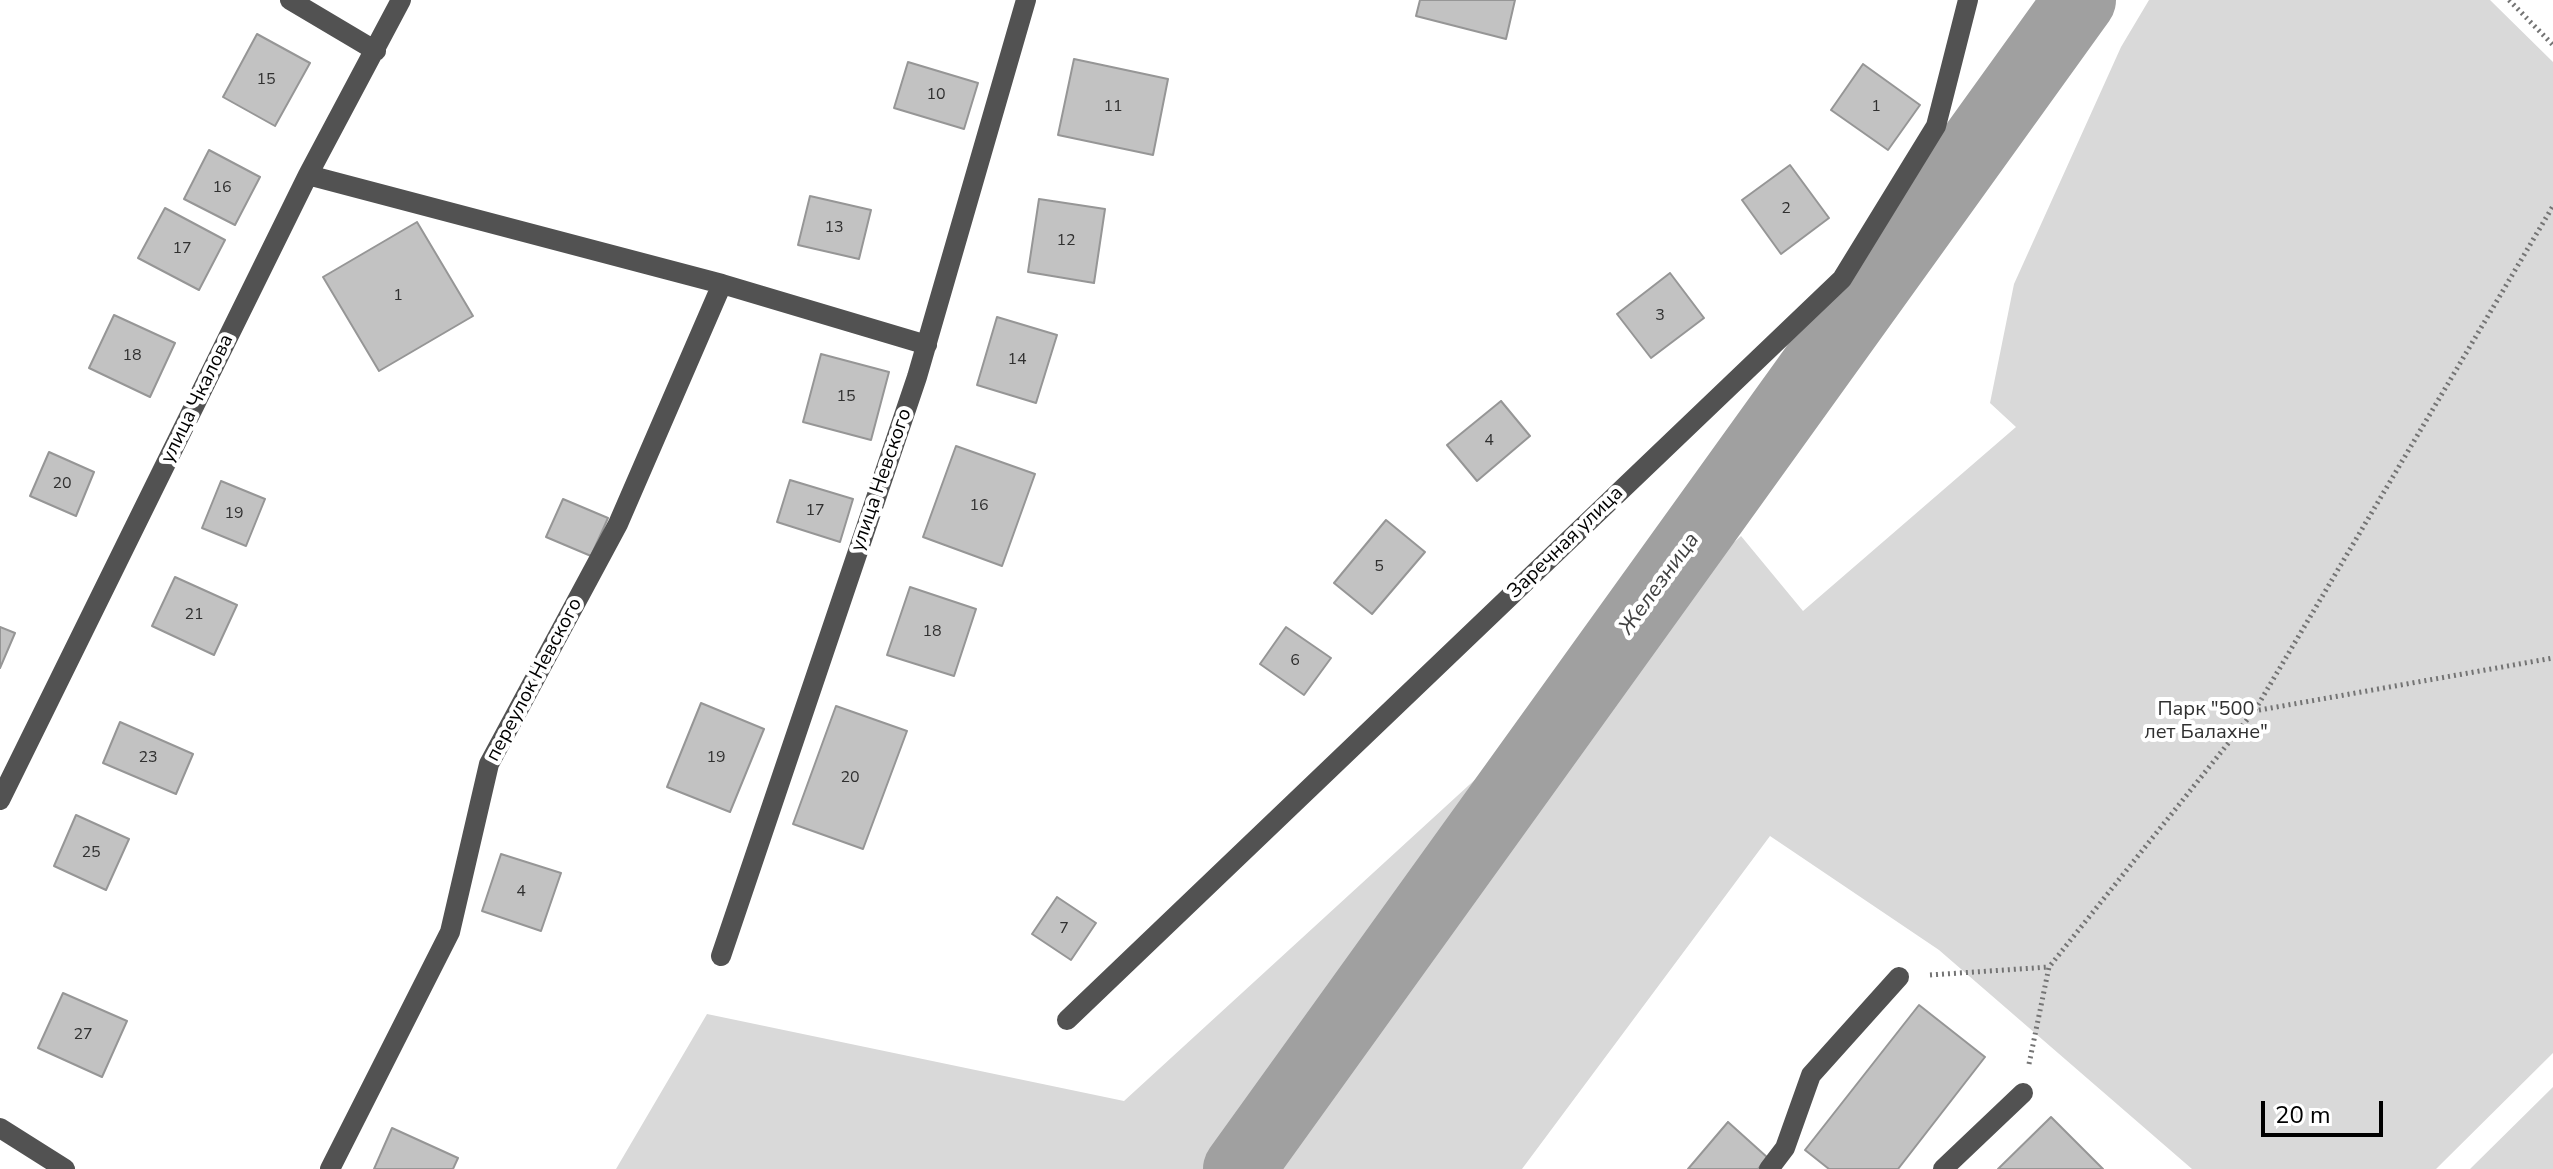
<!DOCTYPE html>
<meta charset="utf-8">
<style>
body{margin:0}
#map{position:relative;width:2553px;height:1169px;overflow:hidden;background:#fff;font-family:"Nunito Sans",sans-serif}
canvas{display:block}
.scale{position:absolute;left:2261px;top:1101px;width:122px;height:36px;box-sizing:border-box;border:4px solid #000;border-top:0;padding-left:10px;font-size:24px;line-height:28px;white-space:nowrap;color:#000;-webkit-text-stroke:6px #fff;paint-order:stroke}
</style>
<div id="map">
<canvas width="2553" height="1169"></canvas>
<div class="scale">20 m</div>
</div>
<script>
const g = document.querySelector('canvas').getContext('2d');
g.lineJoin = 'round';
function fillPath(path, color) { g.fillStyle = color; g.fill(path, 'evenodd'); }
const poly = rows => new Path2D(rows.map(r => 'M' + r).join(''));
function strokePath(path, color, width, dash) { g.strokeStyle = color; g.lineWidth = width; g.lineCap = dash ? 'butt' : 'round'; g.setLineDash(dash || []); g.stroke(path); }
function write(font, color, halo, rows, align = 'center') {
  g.font = font + ' "Nunito Sans",sans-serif'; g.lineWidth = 8; g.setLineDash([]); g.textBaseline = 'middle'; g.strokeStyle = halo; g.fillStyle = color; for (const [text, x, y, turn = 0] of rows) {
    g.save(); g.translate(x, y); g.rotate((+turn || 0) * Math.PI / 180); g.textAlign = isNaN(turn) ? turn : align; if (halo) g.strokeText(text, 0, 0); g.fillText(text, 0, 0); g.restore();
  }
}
fillPath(poly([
 [2149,0,2490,0,2553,62,2553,1053,2436,1169,2192,1169,1939,950,1770,836,1522,1169,616,1169,707,1014,1124,1101,1741,536,1803,611,2016,427,1990,403,2014,284,2121,47],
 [2553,1087,2553,1169,2470,1169]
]), '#d9d9d9');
strokePath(poly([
 [1239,1169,2080,0]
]), '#a0a0a0', 72);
const building = poly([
 [1420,0,1515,0,1506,39,1416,16,1420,0],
 [257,34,310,63,275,126,223,97,257,34],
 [1074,59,1168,79,1153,155,1058,135,1074,59],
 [908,62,978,83,964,129,894,108,908,62],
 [1863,64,1920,105,1888,150,1831,110,1863,64],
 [209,150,260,177,235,225,184,199,209,150],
 [1790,165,1829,218,1781,254,1742,200,1790,165],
 [810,196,871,210,859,259,798,245,810,196],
 [1039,199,1105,209,1094,283,1028,272,1039,199],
 [165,208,225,240,199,290,138,258,165,208],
 [417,222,473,316,379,371,323,277,417,222],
 [1670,273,1704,318,1651,358,1617,314,1670,273],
 [114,315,175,343,150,397,89,368,114,315],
 [997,317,1057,335,1036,403,977,385,997,317],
 [821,354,889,372,871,440,803,422,821,354],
 [1501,401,1530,436,1477,481,1447,445,1501,401],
 [956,446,1035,474,1002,566,923,537,956,446],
 [49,452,94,472,76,516,30,496,49,452],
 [790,480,853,499,840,542,777,522,790,480],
 [221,481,265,499,246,546,202,528,221,481],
 [563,499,608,518,591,556,546,537,563,499],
 [1386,520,1425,552,1372,614,1334,583,1386,520],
 [175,577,237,605,214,655,152,626,175,577],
 [910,587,976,609,954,676,887,655,910,587],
 [0,627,15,633,0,668,0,627],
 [1286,627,1331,658,1304,695,1260,664,1286,627],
 [701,703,764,729,730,812,667,787,701,703],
 [836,706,907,731,863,849,793,824,836,706],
 [120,722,193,754,176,794,103,763,120,722],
 [76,815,129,839,106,890,54,866,76,815],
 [501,854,561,873,541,931,482,911,501,854],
 [1057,897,1096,923,1071,960,1032,934,1057,897],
 [63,993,127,1021,102,1077,38,1048,63,993],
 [1919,1005,1985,1057,1898,1169,1829,1169,1805,1150,1919,1005],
 [2051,1117,2103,1169,1998,1169,2051,1117],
 [1728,1122,1768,1158,1758,1169,1688,1169,1728,1122],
 [392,1128,458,1158,453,1169,374,1169,392,1128]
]);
fillPath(building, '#c2c2c2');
strokePath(building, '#969696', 2);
strokePath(poly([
 [2509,0,2553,45],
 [2255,710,2553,206],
 [1930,975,2049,967],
 [2029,1064,2049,967,2254,711,2553,658]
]), '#747474', 5, [2, 4]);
strokePath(poly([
 [290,0,376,51],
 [308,175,722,284,927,345],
 [0,800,308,175,401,0],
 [721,956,917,377,1026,0],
 [1067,1020,1842,279,1936,126,1968,0],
 [0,1128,65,1169],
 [330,1169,450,932,489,764,618,524,722,284],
 [1769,1169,1785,1148,1811,1075,1899,977],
 [1943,1169,2023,1093]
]), '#525252', 20);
write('16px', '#303030', null, [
 ["15",266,80],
 ["10",936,95],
 ["11",1113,107],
 ["1",1876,107],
 ["16",222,188],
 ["2",1786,209],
 ["13",834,228],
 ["12",1066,241],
 ["17",182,249],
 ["1",398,296],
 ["3",1660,316],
 ["18",132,356],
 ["14",1017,360],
 ["15",846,397],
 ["4",1489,441],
 ["20",62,484],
 ["16",979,506],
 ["17",815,511],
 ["19",234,514],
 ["5",1379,567],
 ["21",194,615],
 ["18",932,632],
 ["6",1295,661],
 ["23",148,758],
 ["19",716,758],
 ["20",850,778],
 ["25",91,853],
 ["4",521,892],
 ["7",1064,929],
 ["27",83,1035]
]);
write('20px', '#000', '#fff', [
 ["улица Чкалова",198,399,-64],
 ["улица Невского",882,480,-71],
 ["Заречная улица",1566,543,-44],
 ["переулок Невского",535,680,-62]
]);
write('20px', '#303030', '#fff', [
 ["Парк \"500",2206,710],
 ["лет Балахне\"",2206,733]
]);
write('italic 22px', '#414141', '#fff', [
 ["Железница",1660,584,-54]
]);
</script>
